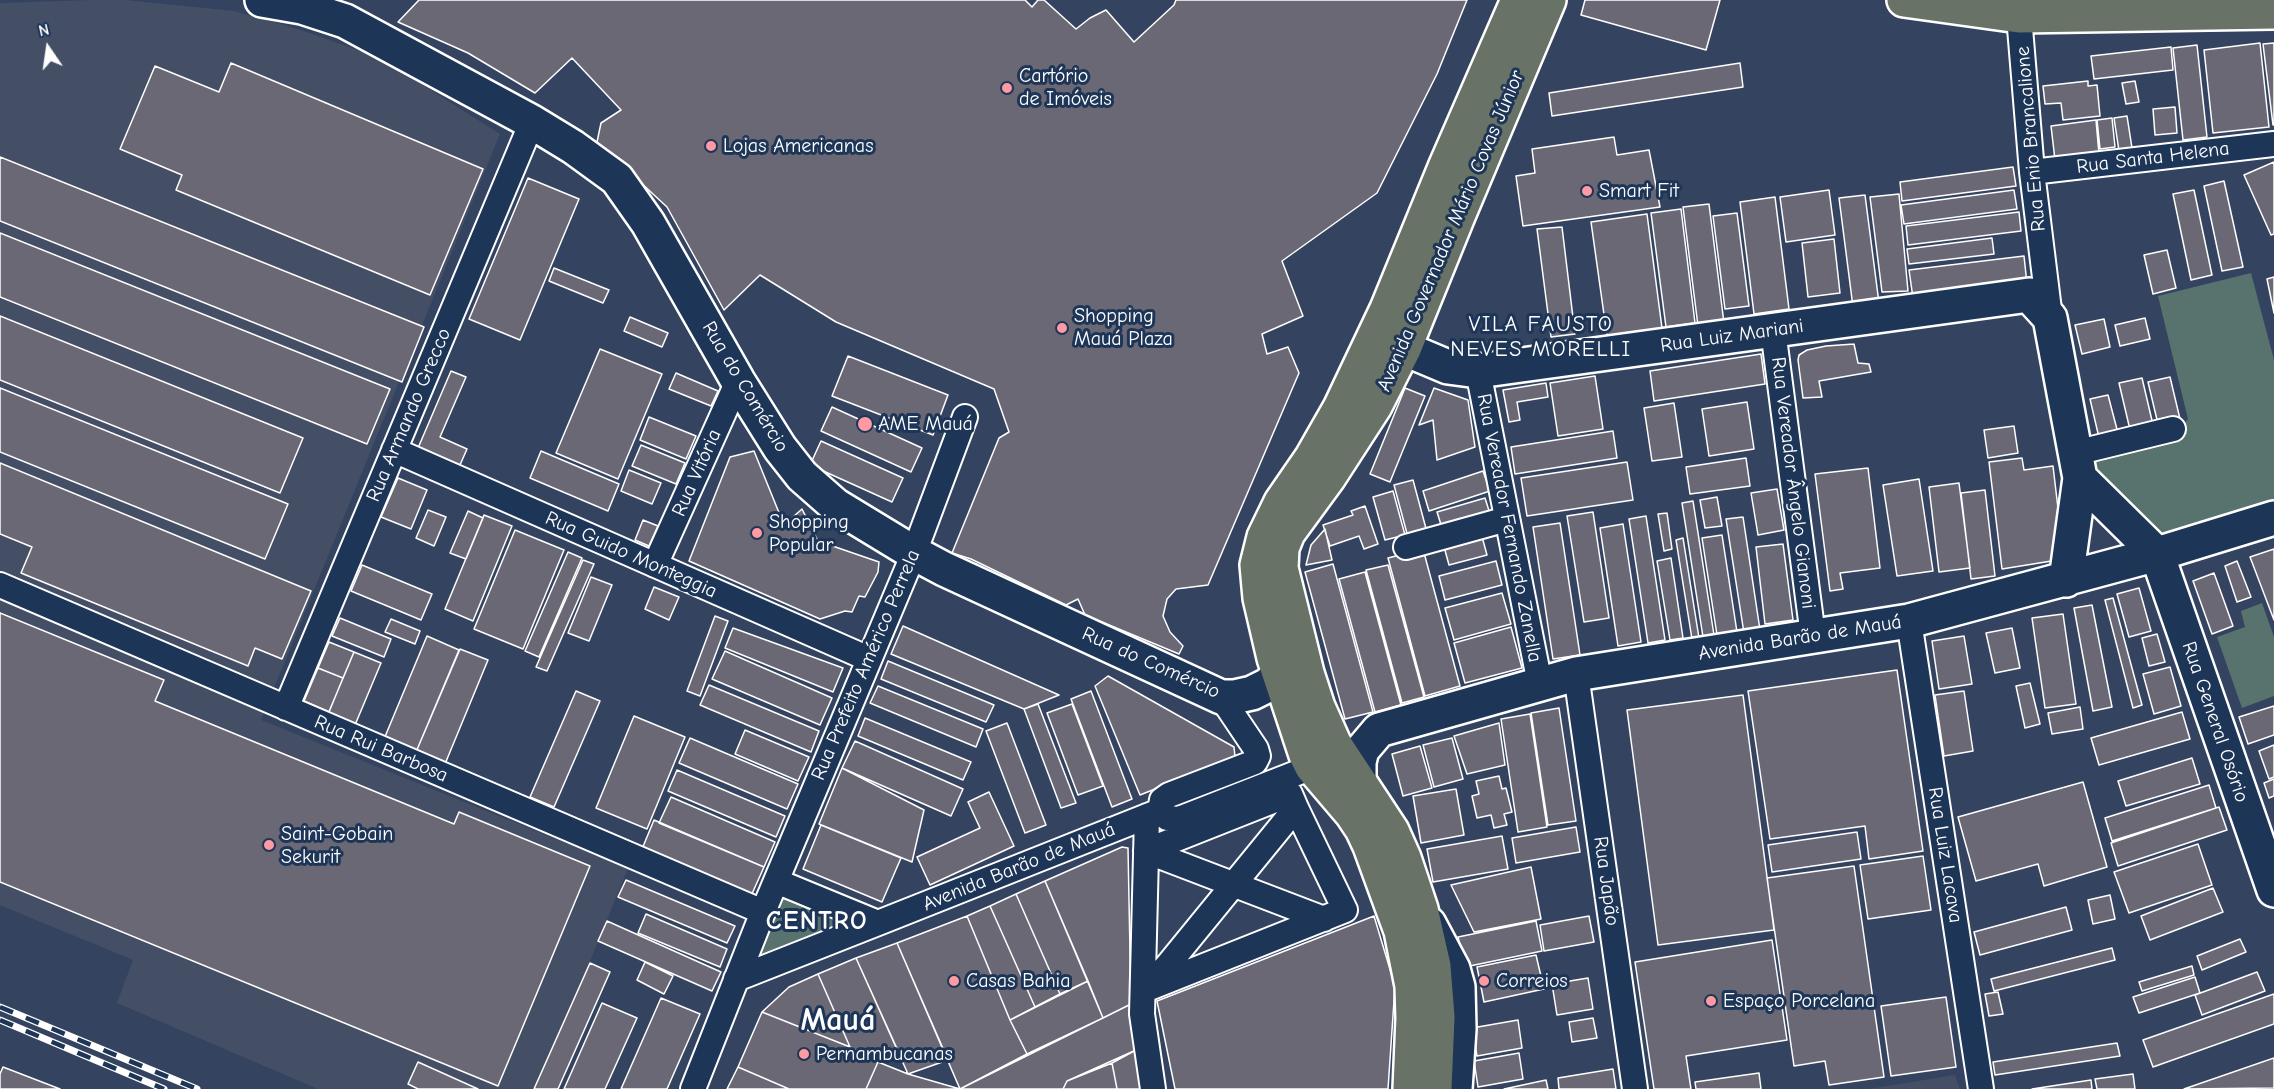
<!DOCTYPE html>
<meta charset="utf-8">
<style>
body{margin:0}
#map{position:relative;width:2274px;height:1089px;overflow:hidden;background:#344460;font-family:"Comic Neue",sans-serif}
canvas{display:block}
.north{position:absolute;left:18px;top:18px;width:60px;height:60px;-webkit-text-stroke:4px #1d3557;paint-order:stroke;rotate:347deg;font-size:16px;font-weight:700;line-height:24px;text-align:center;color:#fff}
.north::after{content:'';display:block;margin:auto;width:21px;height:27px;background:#fff;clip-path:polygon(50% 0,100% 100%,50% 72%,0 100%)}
</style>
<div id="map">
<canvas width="2274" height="1089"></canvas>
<div class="north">N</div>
</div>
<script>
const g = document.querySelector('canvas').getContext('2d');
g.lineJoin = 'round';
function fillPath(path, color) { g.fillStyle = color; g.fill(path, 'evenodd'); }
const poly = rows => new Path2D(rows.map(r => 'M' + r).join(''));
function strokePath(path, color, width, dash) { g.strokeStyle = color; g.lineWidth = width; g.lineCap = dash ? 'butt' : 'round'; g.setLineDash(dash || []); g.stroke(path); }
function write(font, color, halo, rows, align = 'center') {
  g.font = font + ' "Comic Neue",sans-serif'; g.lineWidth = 6; g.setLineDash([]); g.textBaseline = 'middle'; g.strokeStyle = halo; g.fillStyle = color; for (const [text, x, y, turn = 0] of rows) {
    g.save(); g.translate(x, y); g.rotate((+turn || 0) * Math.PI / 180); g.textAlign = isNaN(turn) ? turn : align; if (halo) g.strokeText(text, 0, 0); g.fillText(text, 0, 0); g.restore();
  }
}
fillPath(poly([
 [95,0,125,0,234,11,304,31,380,58,500,134,261,720,628,868,538,1089,318,1089,117,1003,133,960,0,905,0,3],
 [1955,1075,1960,1089,1869,1089]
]), '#444f66');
fillPath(poly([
 [2251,273,2274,360,2274,506,2146,554,2081,455,2178,432,2188,419,2158,296],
 [2262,603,2274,637,2274,696,2242,708,2217,637,2245,627,2241,611],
 [778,888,868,923,744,969]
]), '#58726e');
const building = poly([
 [419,0,1025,0,1032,7,1038,0,1044,0,1076,29,1090,18,1106,10,1134,42,1174,5,1176,0,1467,0,1437,74,1377,193,1282,261,1303,316,1262,334,1267,354,1288,347,1299,373,1208,585,1176,589,1167,599,1163,616,1170,632,1183,646,1179,654,1085,615,1078,599,1066,605,971,559,952,553,999,438,1009,432,994,389,836,322,760,275,724,310,667,207,597,142,601,123,621,110,572,58,535,93,468,53,398,22,419,0],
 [1585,0,1720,0,1706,50,1581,15,1585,0],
 [2260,43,2269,127,2213,133,2204,50,2260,43],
 [2274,43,2274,125,2273,125,2263,44,2274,43],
 [2197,45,2207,137,2183,140,2173,48,2197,45],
 [2171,47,2173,70,2094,79,2091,56,2171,47],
 [231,63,483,169,430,295,176,190,182,175,120,149,155,66,219,92,231,63],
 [1740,63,1743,87,1552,116,1549,93,1740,63],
 [2088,81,2088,86,2097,85,2100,116,2063,120,2061,103,2045,104,2043,86,2088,81],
 [2135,81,2139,102,2126,104,2122,83,2135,81],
 [2175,107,2177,133,2155,135,2153,109,2175,107],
 [2127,116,2132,148,2119,151,2114,118,2127,116],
 [2112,118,2115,147,2100,149,2097,120,2112,118],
 [2096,120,2099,154,2055,160,2051,126,2096,120],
 [1614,137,1617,155,1649,150,1660,207,1523,226,1516,176,1535,173,1532,149,1614,137],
 [0,157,424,327,402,382,0,221,0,157],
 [2274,162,2274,234,2271,235,2244,175,2274,162],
 [2013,167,2016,186,1902,201,1900,182,2013,167],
 [528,178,579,199,520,340,469,319,528,178],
 [2224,181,2243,267,2222,271,2204,186,2224,181],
 [1829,190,1835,235,1786,242,1780,197,1829,190],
 [2014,190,2017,209,1904,224,1901,205,2014,190],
 [2194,190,2212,275,2191,280,2173,194,2194,190],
 [1899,194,1908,291,1882,292,1870,197,1899,194],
 [1865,195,1879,303,1853,307,1839,198,1865,195],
 [1775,197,1789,309,1754,314,1740,202,1775,197],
 [1709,204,1724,323,1698,326,1683,207,1709,204],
 [1681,209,1695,323,1666,327,1651,213,1681,209],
 [2019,212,2021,231,1908,245,1906,226,2019,212],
 [1737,213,1749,306,1725,309,1713,216,1737,213],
 [1647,214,1662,328,1607,336,1591,222,1647,214],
 [1562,227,1575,334,1551,337,1537,229,1562,227],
 [0,233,390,389,367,444,0,297,0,233],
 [1992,238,1994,254,1909,264,1907,249,1992,238],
 [1834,239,1840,293,1808,297,1802,243,1834,239],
 [2167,250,2176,288,2153,294,2144,255,2167,250],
 [2024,256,2027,284,1913,298,1909,270,2024,256],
 [554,268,609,290,603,303,549,281,554,268],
 [2274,277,2274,313,2267,279,2274,277],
 [0,316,303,438,280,493,0,380,0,316],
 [630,317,668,333,662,347,624,331,630,317],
 [2145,318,2150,339,2120,346,2115,325,2145,318],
 [2104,319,2110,347,2082,354,2075,325,2104,319],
 [1854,344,1858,363,1869,364,1871,372,1819,381,1822,397,1803,398,1798,360,1799,355,1807,350,1826,346,1854,344],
 [600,349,662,374,618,479,556,453,600,349],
 [1761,354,1765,384,1654,401,1650,371,1761,354],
 [848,356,948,395,933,435,832,396,848,356],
 [451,371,466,377,440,437,467,449,460,465,418,448,451,371],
 [676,373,718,391,711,406,669,389,676,373],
 [1595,376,1603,429,1558,436,1550,383,1595,376],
 [2170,377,2180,419,2158,424,2148,382,2170,377],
 [2142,378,2154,429,2131,434,2119,383,2142,378],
 [1546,383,1548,397,1517,402,1520,420,1509,422,1503,390,1546,383],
 [0,388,288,504,265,559,0,452,0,388],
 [1405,388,1425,396,1390,482,1370,474,1405,388],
 [1434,388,1468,400,1475,447,1437,460,1433,420,1419,425,1434,388],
 [2108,395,2119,437,2100,442,2090,399,2108,395],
 [1747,402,1754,449,1709,456,1702,409,1747,402],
 [1674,403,1682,457,1652,461,1644,408,1674,403],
 [832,407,922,448,911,472,821,431,832,407],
 [649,417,696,436,686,459,640,440,649,417],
 [2014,426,2018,453,1988,458,1984,430,2014,426],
 [1613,431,1617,458,1515,474,1511,447,1613,431],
 [821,441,903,478,892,502,810,465,821,441],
 [641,445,685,463,676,484,632,466,641,445],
 [541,451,619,484,608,511,530,478,541,451],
 [754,451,784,525,802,509,818,541,879,562,878,572,865,597,859,596,852,612,845,611,820,619,689,561,730,457,754,451],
 [1746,458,1750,486,1690,494,1686,467,1746,458],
 [2022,458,2024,470,2053,466,2064,559,2002,569,1989,462,2022,458],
 [1627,462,1633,500,1527,516,1521,478,1627,462],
 [0,463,311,591,282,659,255,648,248,666,21,573,32,547,0,534,0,463],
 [1868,468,1880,568,1840,573,1843,589,1830,591,1815,474,1868,468],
 [629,470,661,483,652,504,621,491,629,470],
 [1483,471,1490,491,1429,511,1423,491,1483,471],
 [398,478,427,490,411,529,381,517,398,478],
 [1919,479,1933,571,1897,576,1883,485,1919,479],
 [1413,480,1428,536,1409,541,1394,485,1413,480],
 [1959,483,1970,568,1939,572,1929,487,1959,483],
 [1777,489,1784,530,1758,535,1751,493,1777,489],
 [1985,490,1995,576,1971,579,1961,493,1985,490],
 [1393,491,1405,535,1385,540,1373,497,1393,491],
 [1717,497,1722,526,1705,528,1700,500,1717,497],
 [1485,498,1491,517,1443,531,1437,512,1485,498],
 [1693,501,1714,635,1703,637,1682,503,1693,501],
 [1365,506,1378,544,1364,549,1359,536,1330,546,1323,525,1353,515,1351,511,1365,506],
 [428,510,446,517,434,546,416,538,428,510],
 [468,511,483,518,466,559,450,553,468,511],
 [1593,512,1609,618,1584,622,1567,516,1593,512],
 [1667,513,1672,549,1664,551,1658,514,1667,513],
 [484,515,512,526,473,621,445,609,484,515],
 [1646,516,1665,640,1648,643,1629,519,1646,516],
 [1743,517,1760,630,1744,633,1726,519,1743,517],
 [643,520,658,526,649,546,635,540,643,520],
 [1560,523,1580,655,1553,659,1533,527,1560,523],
 [1623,524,1641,642,1618,646,1600,528,1623,524],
 [1325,529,1332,560,1306,565,1311,545,1325,529],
 [515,530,564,550,523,649,474,629,515,530],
 [1481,533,1487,555,1449,565,1443,543,1481,533],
 [1722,535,1737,632,1717,635,1702,538,1722,535],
 [1683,538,1699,638,1692,639,1676,540,1683,538],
 [1783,544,1793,620,1765,624,1756,547,1783,544],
 [1423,549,1460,686,1425,696,1388,558,1423,549],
 [2274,549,2274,620,2250,557,2274,549],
 [568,552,582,558,539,657,525,651,568,552],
 [1671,558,1683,638,1670,640,1657,561,1671,558],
 [583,560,594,564,547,671,536,667,583,560],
 [1496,561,1502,585,1445,600,1439,576,1496,561],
 [2237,561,2251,597,2237,602,2225,566,2237,561],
 [1333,564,1373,712,1345,719,1305,572,1333,564],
 [362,565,432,594,421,620,351,591,362,565],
 [1388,565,1424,697,1402,703,1366,570,1388,565],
 [1365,572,1401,705,1375,712,1339,579,1365,572],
 [2214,573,2233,626,2212,634,2193,581,2214,573],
 [591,577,612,585,589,641,568,633,591,577],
 [654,587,679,597,669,620,645,609,654,587],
 [2139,588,2151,631,2129,637,2117,594,2139,588],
 [1502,593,1511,624,1454,640,1445,608,1502,593],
 [2113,598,2142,705,2133,708,2105,600,2113,598],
 [2092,605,2112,707,2093,711,2074,608,2092,605],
 [0,613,164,680,155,701,454,824,459,812,590,866,498,1086,0,882,0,613],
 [2063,614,2076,704,2045,708,2032,618,2063,614],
 [715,616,728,621,700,696,687,691,715,616],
 [340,618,391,639,384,657,332,636,340,618],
 [391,619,420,631,415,644,385,632,391,619],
 [903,626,1059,695,1024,709,891,654,903,626],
 [1511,627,1522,668,1465,683,1454,643,1511,627],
 [733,628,843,668,833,692,725,648,733,628],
 [2012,628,2020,668,1995,673,1986,633,2012,628],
 [2157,634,2165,662,2149,666,2142,638,2157,634],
 [427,636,459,650,416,752,384,739,427,636],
 [1964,636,1972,684,1939,689,1932,641,1964,636],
 [329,642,354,652,343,678,318,668,329,642],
 [460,649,488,660,445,764,416,752,460,649],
 [725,651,832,698,820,725,712,679,725,651],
 [354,652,381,663,355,725,328,714,354,652],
 [888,661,994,705,986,722,881,679,888,661],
 [2170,667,2181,706,2154,714,2143,674,2170,667],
 [318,668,343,678,329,712,304,701,318,668],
 [1897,670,1923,851,1869,859,1865,826,1770,839,1748,691,1897,670],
 [1108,676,1234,747,1235,757,1140,795,1095,686,1108,676],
 [2030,683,2040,724,2025,728,2016,686,2030,683],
 [709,685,819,731,811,752,700,705,709,685],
 [878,686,983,729,976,747,870,703,878,686],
 [576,691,600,701,554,807,530,797,576,691],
 [1091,691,1132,799,1112,807,1071,699,1091,691],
 [1964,691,1973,751,1944,756,1935,695,1964,691],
 [1743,695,1774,930,1658,945,1627,710,1743,695],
 [1038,704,1076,803,1061,808,1024,709,1038,704],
 [1072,704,1103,786,1078,795,1047,713,1072,704],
 [2274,706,2274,735,2248,744,2239,717,2274,706],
 [2080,707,2083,729,2052,734,2048,713,2080,707],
 [1559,708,1576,821,1548,825,1531,713,1559,708],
 [2182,712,2190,739,2099,765,2091,738,2182,712],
 [1530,714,1547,827,1518,832,1501,719,1530,714],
 [634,716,685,737,647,829,596,808,634,716],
 [865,718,971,762,963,780,858,736,865,718],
 [1007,723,1046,825,1025,833,986,731,1007,723],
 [1499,723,1505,765,1467,774,1454,736,1499,723],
 [745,730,809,757,798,781,735,754,745,730],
 [690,738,798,784,787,809,679,763,690,738],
 [1452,738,1463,779,1434,787,1423,745,1452,738],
 [855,741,963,789,951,816,842,768,855,741],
 [2274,745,2274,777,2269,779,2259,751,2274,745],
 [1420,746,1432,788,1403,796,1392,754,1420,746],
 [2192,758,2200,784,2126,806,2118,781,2192,758],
 [842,768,924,810,912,862,819,824,842,768],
 [677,770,785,816,776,837,668,791,677,770],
 [1499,776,1502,789,1506,788,1512,812,1504,814,1507,825,1494,828,1491,815,1477,818,1472,796,1479,794,1476,781,1499,776],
 [2274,779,2274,796,2269,798,2264,783,2274,779],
 [2083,782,2107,867,2044,886,2038,864,1976,881,1958,817,2083,782],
 [2209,785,2216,808,2112,841,2105,818,2209,785],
 [1456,789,1464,835,1421,843,1413,796,1456,789],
 [989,792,1014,846,930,885,917,857,980,828,968,802,989,792],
 [671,797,775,842,764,867,659,823,671,797],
 [2219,807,2227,830,2118,866,2111,843,2219,807],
 [654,820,764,867,751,896,642,849,654,820],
 [821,825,901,858,882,902,803,869,821,825],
 [1576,827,1580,852,1516,863,1512,838,1576,827],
 [1857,832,1861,859,1772,872,1768,845,1857,832],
 [1502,836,1508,869,1433,882,1427,849,1502,836],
 [2198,844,2212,885,2129,913,2114,872,2198,844],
 [1122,847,1128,848,1131,1004,1103,1018,1045,881,1122,847],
 [1923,856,1931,910,1868,919,1860,865,1923,856],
 [1854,866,1884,1077,1829,1085,1825,1061,1794,1066,1767,878,1854,866],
 [1531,867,1541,919,1474,932,1451,885,1531,867],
 [626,880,735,926,727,943,618,897,626,880],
 [1045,881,1088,981,1060,994,1016,894,1045,881],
 [2213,888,2223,912,2150,940,2141,916,2213,888],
 [1016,894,1060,994,1035,1007,990,906,1016,894],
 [2110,895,2115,919,2093,924,2088,900,2110,895],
 [990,906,1035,1007,1010,1020,967,916,990,906],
 [2066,907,2072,930,1980,955,1974,932,2066,907],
 [646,914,727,949,720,967,638,933,646,914],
 [967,916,1010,1020,1027,1054,960,1089,897,943,967,916],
 [1374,916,1395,986,1388,1089,1175,1089,1157,1001,1374,916],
 [1589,916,1594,942,1544,951,1540,925,1589,916],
 [607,921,721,972,712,991,598,941,607,921],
 [1536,921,1542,951,1465,967,1458,937,1536,921],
 [2240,939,2246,952,2202,970,2197,956,2240,939],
 [1772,940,1787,1040,1686,1056,1691,1089,1654,1089,1635,962,1772,940],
 [897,943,948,1060,908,1074,856,958,897,943],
 [2112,948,2115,960,1994,991,1991,979,2112,948],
 [1536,955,1544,989,1484,1002,1477,967,1536,955],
 [856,958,899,1053,878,1062,850,1047,818,974,856,958],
 [645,962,673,976,664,994,637,980,645,962],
 [590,963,610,972,558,1089,534,1089,590,963],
 [2192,966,2194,975,2142,991,2139,982,2192,966],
 [2257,972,2265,991,2202,1015,2195,995,2257,972],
 [818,974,850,1047,762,1012,789,987,818,974],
 [2195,977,2200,993,2139,1013,2133,997,2195,977],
 [1588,978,1593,1009,1557,1015,1552,984,1588,978],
 [1088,981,1103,1018,1027,1054,1010,1020,1088,981],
 [1998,992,2003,1014,1989,1016,1985,994,1998,992],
 [2274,994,2274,1024,2153,1067,2143,1040,2274,994],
 [1946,997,1956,1067,1891,1076,1881,1006,1946,997],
 [661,998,700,1014,667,1089,621,1089,661,998],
 [602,1003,637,1018,605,1089,564,1089,602,1003],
 [1131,1004,1136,1050,1067,1081,1063,1089,960,1089,1131,1004],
 [762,1012,850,1047,878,1062,866,1089,789,1089,738,1067,762,1012],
 [1593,1018,1597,1038,1572,1042,1569,1022,1593,1018],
 [1518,1020,1522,1048,1477,1056,1472,1028,1518,1020],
 [2117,1043,2120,1056,1995,1075,1993,1062,2117,1043],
 [1136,1050,1143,1089,1117,1089,1112,1063,1136,1050],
 [1519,1053,1523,1079,1478,1087,1474,1061,1519,1053],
 [2274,1058,2274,1088,2184,1089,2274,1058],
 [418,1062,478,1089,418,1089,408,1084,418,1062],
 [878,1062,908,1074,960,1089,866,1089,878,1062],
 [1112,1063,1117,1089,1063,1089,1067,1081,1112,1063],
 [3,1067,60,1089,0,1089,0,1074,3,1067],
 [738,1067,789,1089,727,1089,738,1067],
 [1613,1069,1616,1089,1559,1089,1558,1078,1613,1069],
 [1759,1073,1761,1089,1696,1089,1695,1082,1759,1073],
 [2133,1074,2135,1089,2097,1089,2095,1079,2133,1074],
 [1546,1080,1548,1089,1504,1089,1546,1080],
 [2091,1080,2092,1089,2032,1089,2091,1080]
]);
fillPath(building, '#6b6875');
strokePath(building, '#fff', 1.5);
const street = poly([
 [2019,16,2032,172,2050,318],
 [2032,172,2274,144],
 [1773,330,1813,636],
 [1478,371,1540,684],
 [394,450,869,659],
 [2075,453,2173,429],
 [1406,547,1507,519],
 [655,565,738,381],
 [0,585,763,912],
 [1909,621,1981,1089],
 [1576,674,1635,1089],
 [1221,697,1256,749,1258,756,1255,762,1169,795,1162,800,1160,811,1167,818,1179,819,1312,767],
 [286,708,532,122],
 [1147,816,1142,1014,1153,1089],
 [1146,851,1324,919],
 [1146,851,1290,794],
 [878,923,1160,811],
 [736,979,878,923,776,881],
 [1150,984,1167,966,1296,808,1290,794],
 [1144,990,1345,910,1296,808],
 [693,1089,763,912,914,553,965,417]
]);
const secondary = poly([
 [262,0,302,7,345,21,532,122,573,147,617,179,648,223,738,381,780,448,802,476,835,505,914,553,944,569,1221,697,1234,697,1252,693,1268,685,1279,675],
 [1379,338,1448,367,1478,371,2029,295,2050,318,2080,478,2066,580],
 [2080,478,2157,554,2274,890],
 [1359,781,1359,762,1362,750,1379,730,1576,674,1909,621,2157,554,2274,518],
 [1429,924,1453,969,1458,987,1459,1029,1455,1089]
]);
const primary = poly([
 [1904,0,2019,16,2274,12],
 [1410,1089,1413,1018,1412,986,1401,931,1370,846,1362,829,1352,814,1312,767,1306,755,1274,658,1260,598,1257,565,1264,537,1281,502,1312,457,1340,408,1387,309,1446,165,1518,0],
 [1435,1089,1438,1017,1434,966,1421,909,1404,858,1392,831,1334,743,1318,707,1307,673,1281,568,1282,548,1288,533,1329,477,1375,406,1404,349,1458,216,1549,0]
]);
strokePath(street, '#fff', 28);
strokePath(secondary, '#fff', 38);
strokePath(primary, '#fff', 38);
strokePath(street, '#1d3557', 24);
strokePath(secondary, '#1d3557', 33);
strokePath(primary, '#697266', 33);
const rail = poly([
 [0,1007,197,1089],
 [0,1020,164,1089]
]);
strokePath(rail, '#fff', 7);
strokePath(rail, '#1d3557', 4.5, [14]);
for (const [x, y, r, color] of [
 [1007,88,6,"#ff9aa2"],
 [711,146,6,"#ff9aa2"],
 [1587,191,6,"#ff9aa2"],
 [1062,328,6,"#ff9aa2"],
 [865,424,8,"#ff9aa2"],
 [757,533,6,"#ff9aa2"],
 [269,845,6,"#ff9aa2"],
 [954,981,6,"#ff9aa2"],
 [1484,981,6,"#ff9aa2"],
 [1711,1001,6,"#ff9aa2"],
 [804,1054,6,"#ff9aa2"]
]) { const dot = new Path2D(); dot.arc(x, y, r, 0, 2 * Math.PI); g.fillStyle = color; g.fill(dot); strokePath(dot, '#1d3557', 2); }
write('20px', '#fff', '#1d3557', [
 ["Cartório",1019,76],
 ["de Imóveis",1019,99],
 ["Lojas Americanas",723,146],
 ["Smart Fit",1599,191],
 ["Shopping",1074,316],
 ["Mauá Plaza",1074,339],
 ["AME Mauá",878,424],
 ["Shopping",769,522],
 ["Popular",769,545],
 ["Saint-Gobain",281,834],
 ["Sekurit",281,857],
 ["Casas Bahia",966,981],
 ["Correios",1496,981],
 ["Espaço Porcelana",1723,1001],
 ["Pernambucanas",816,1054]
], 'left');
write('20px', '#fff', '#1d3557', [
 ["Rua Enio Brancalione",2031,139,-95],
 ["Rua Santa Helena",2153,158,-7],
 ["Avenida Governador Mário Covas Júnior",1451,231,-67],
 ["Rua Luiz Mariani",1732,336,-8],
 ["Rua do Comércio",745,387,59],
 ["Rua Armando Grecco",409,415,-67],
 ["Rua Vitória",697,473,-66],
 ["Rua Vereador Ângelo Gianoni",1793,483,83],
 ["Rua Vereador Fernando Zanella",1509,528,79],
 ["Rua Guido Monteggia",631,555,24],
 ["Avenida Barão de Mauá",1800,638,-9],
 ["Rua do Comércio",1151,663,24],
 ["Rua Prefeito Américo Perrela",866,665,-67],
 ["Rua General Osório",2215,722,71],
 ["Rua Rui Barbosa",381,749,23],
 ["Rua Luiz Lacava",1945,855,81],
 ["Avenida Barão de Mauá",1019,867,-22],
 ["Rua Japão",1606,881,82]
]);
g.letterSpacing = '1.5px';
write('22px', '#fff', '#1d3557', [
 ["VILA FAUSTO",1541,325],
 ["NEVES MORELLI",1541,350]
]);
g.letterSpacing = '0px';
g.letterSpacing = '1.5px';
write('bold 26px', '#fff', '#1d3557', [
 ["CENTRO",817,922]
]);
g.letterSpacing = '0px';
write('bold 32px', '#fff', '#1d3557', [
 ["Mauá",838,1021]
]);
</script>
